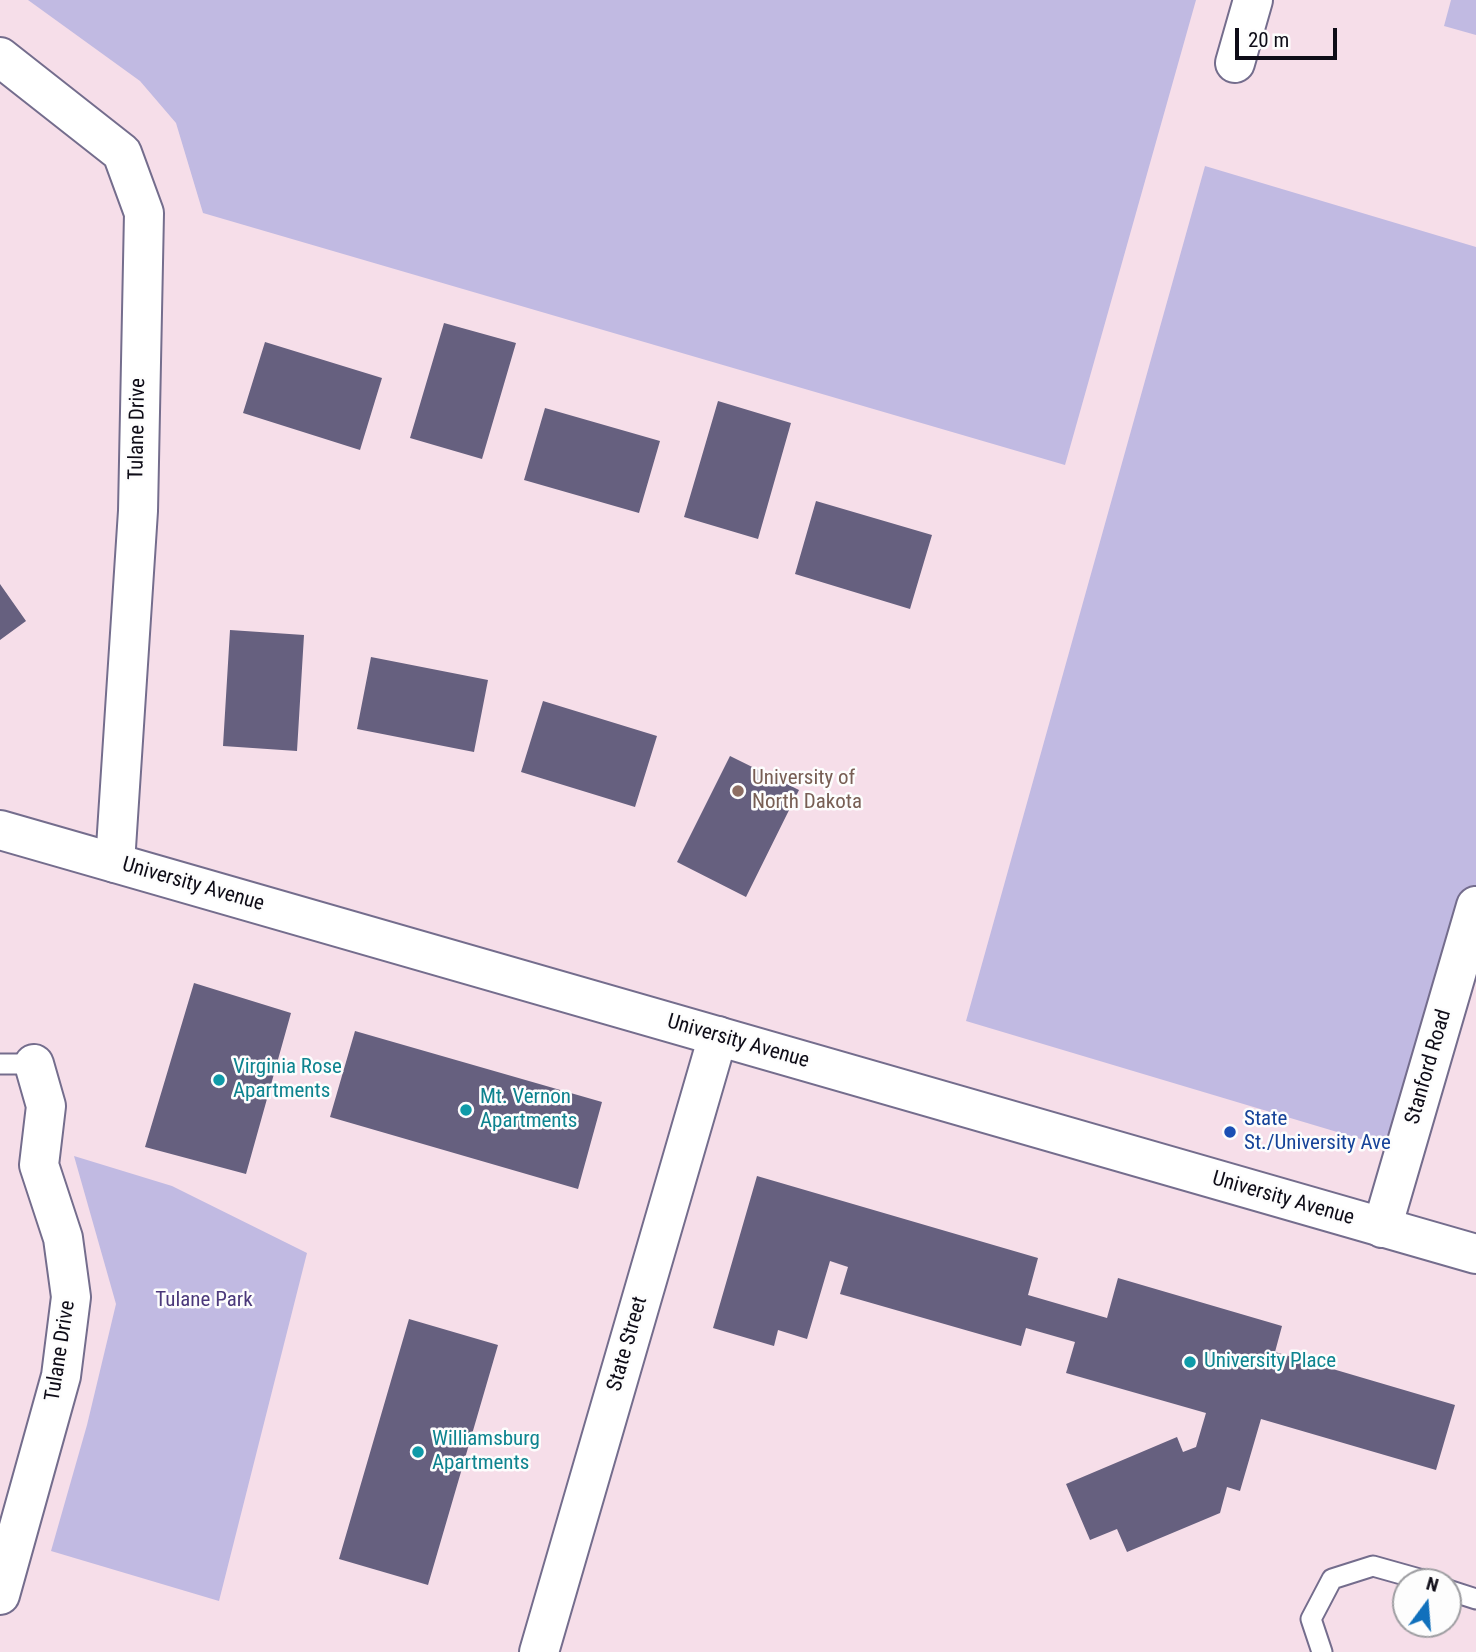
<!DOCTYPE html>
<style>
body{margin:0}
#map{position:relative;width:1476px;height:1652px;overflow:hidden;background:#f0edfc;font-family:"Roboto Condensed",sans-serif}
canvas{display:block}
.north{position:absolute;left:1392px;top:1568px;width:70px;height:70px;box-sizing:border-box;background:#fdfdfd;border:2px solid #9d9da1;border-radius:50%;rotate:16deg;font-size:19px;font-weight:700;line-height:28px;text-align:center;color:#0e0c17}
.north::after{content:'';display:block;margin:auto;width:24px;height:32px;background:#1070bc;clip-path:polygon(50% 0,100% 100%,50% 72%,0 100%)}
.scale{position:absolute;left:1235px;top:28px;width:102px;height:32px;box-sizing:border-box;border:4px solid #0e0c17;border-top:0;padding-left:9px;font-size:21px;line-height:24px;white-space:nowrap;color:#0e0c17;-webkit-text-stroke:5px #fdfdfd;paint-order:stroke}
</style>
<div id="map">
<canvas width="1476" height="1652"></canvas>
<div class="north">N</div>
<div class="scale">20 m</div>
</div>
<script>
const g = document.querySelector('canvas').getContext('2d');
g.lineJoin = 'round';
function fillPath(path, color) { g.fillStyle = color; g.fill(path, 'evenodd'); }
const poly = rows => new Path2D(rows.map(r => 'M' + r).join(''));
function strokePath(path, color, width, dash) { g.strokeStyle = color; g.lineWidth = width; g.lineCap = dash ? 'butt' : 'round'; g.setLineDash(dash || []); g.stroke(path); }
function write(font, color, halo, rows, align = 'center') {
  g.font = font + ' "Roboto Condensed",sans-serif'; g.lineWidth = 5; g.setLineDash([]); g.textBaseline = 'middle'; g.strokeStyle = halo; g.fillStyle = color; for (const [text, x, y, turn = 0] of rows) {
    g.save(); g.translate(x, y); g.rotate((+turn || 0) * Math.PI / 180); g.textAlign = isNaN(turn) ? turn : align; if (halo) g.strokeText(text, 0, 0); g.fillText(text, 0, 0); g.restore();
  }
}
fillPath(poly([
 [0,0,1476,0,1476,1652,0,1652],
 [1406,1582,1448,1582,1448,1624,1406,1624]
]), '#f6dee9');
fillPath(poly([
 [28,0,1196,0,1065,465,203,213,176,123,140,81],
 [1451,0,1476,0,1476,35,1444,26],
 [1205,166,1476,247,1476,905,1404,1152,966,1021],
 [74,1156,172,1186,307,1253,219,1601,51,1551,87,1425,116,1304]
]), '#c1bae2');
fillPath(poly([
 [444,323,516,343,482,459,410,438],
 [265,342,382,378,360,450,243,413],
 [718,401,791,423,758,539,684,517],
 [545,408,660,441,639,513,524,480],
 [816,501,932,535,910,609,795,574],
 [0,584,26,621,0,640],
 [230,630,304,635,297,751,223,746],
 [371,657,488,680,474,752,357,729],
 [543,701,657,736,635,807,521,772],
 [730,756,799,790,746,897,677,862],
 [194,983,291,1013,246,1174,145,1147],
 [355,1031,602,1102,578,1189,330,1117],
 [757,1176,1038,1258,1028,1295,1107,1318,1118,1278,1282,1326,1275,1352,1455,1405,1436,1470,1261,1419,1240,1491,1227,1487,1220,1513,1127,1552,1117,1529,1090,1540,1066,1484,1177,1437,1183,1452,1196,1447,1206,1413,1066,1373,1075,1342,1026,1328,1021,1346,840,1294,848,1267,830,1261,807,1339,778,1330,774,1346,713,1328],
 [409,1319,498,1345,428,1585,339,1559]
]), '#66607f');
const lane = poly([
 [0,1064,34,1064],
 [1448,1590,1476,1599],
 [1322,1652,1311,1619,1332,1579,1373,1566,1430,1582]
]);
const street = poly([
 [0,57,122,153,144,213,138,511,115,863],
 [1235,63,1253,0],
 [1382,1228,1476,906],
 [0,1595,61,1376,71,1297,63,1238,39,1165,46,1106,34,1064],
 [539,1652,718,1036]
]);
const secondary = poly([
 [0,830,1476,1254]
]);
strokePath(lane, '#746d8d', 23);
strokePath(street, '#746d8d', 42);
strokePath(secondary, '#746d8d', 42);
strokePath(lane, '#fff', 19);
strokePath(street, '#fff', 38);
strokePath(secondary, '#fff', 38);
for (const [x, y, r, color] of [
 [738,791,7,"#8d6e63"],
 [219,1080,7,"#0f9aa8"],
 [466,1110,7,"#0f9aa8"],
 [1230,1132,7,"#1a4fb4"],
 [1190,1362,7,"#0f9aa8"],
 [418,1452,7,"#0f9aa8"]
]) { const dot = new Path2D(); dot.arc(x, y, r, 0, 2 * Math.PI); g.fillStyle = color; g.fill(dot); strokePath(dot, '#fdfdfd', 2.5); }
write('21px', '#0e0c17', '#fdfdfd', [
 ["Tulane Drive",138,429,-89],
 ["University Avenue",193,885,16],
 ["University Avenue",738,1042,16],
 ["Stanford Road",1429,1067,-74],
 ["University Avenue",1283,1199,16],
 ["State Street",628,1344,-74],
 ["Tulane Drive",61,1351,-81]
]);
write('21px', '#785e54', '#fdfdfd', [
 ["University of",752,779],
 ["North Dakota",752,803]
], 'left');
write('21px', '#0d838f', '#fdfdfd', [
 ["Virginia Rose",233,1068],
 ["Apartments",233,1092],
 ["Mt. Vernon",480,1098],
 ["Apartments",480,1122],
 ["University Place",1204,1362],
 ["Williamsburg",432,1440],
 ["Apartments",432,1464]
], 'left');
write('21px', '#164399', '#fdfdfd', [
 ["State",1244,1120],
 ["St./University Ave",1244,1144]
], 'left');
write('21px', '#4b397b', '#fdfdfd', [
 ["Tulane Park",204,1301]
]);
</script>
